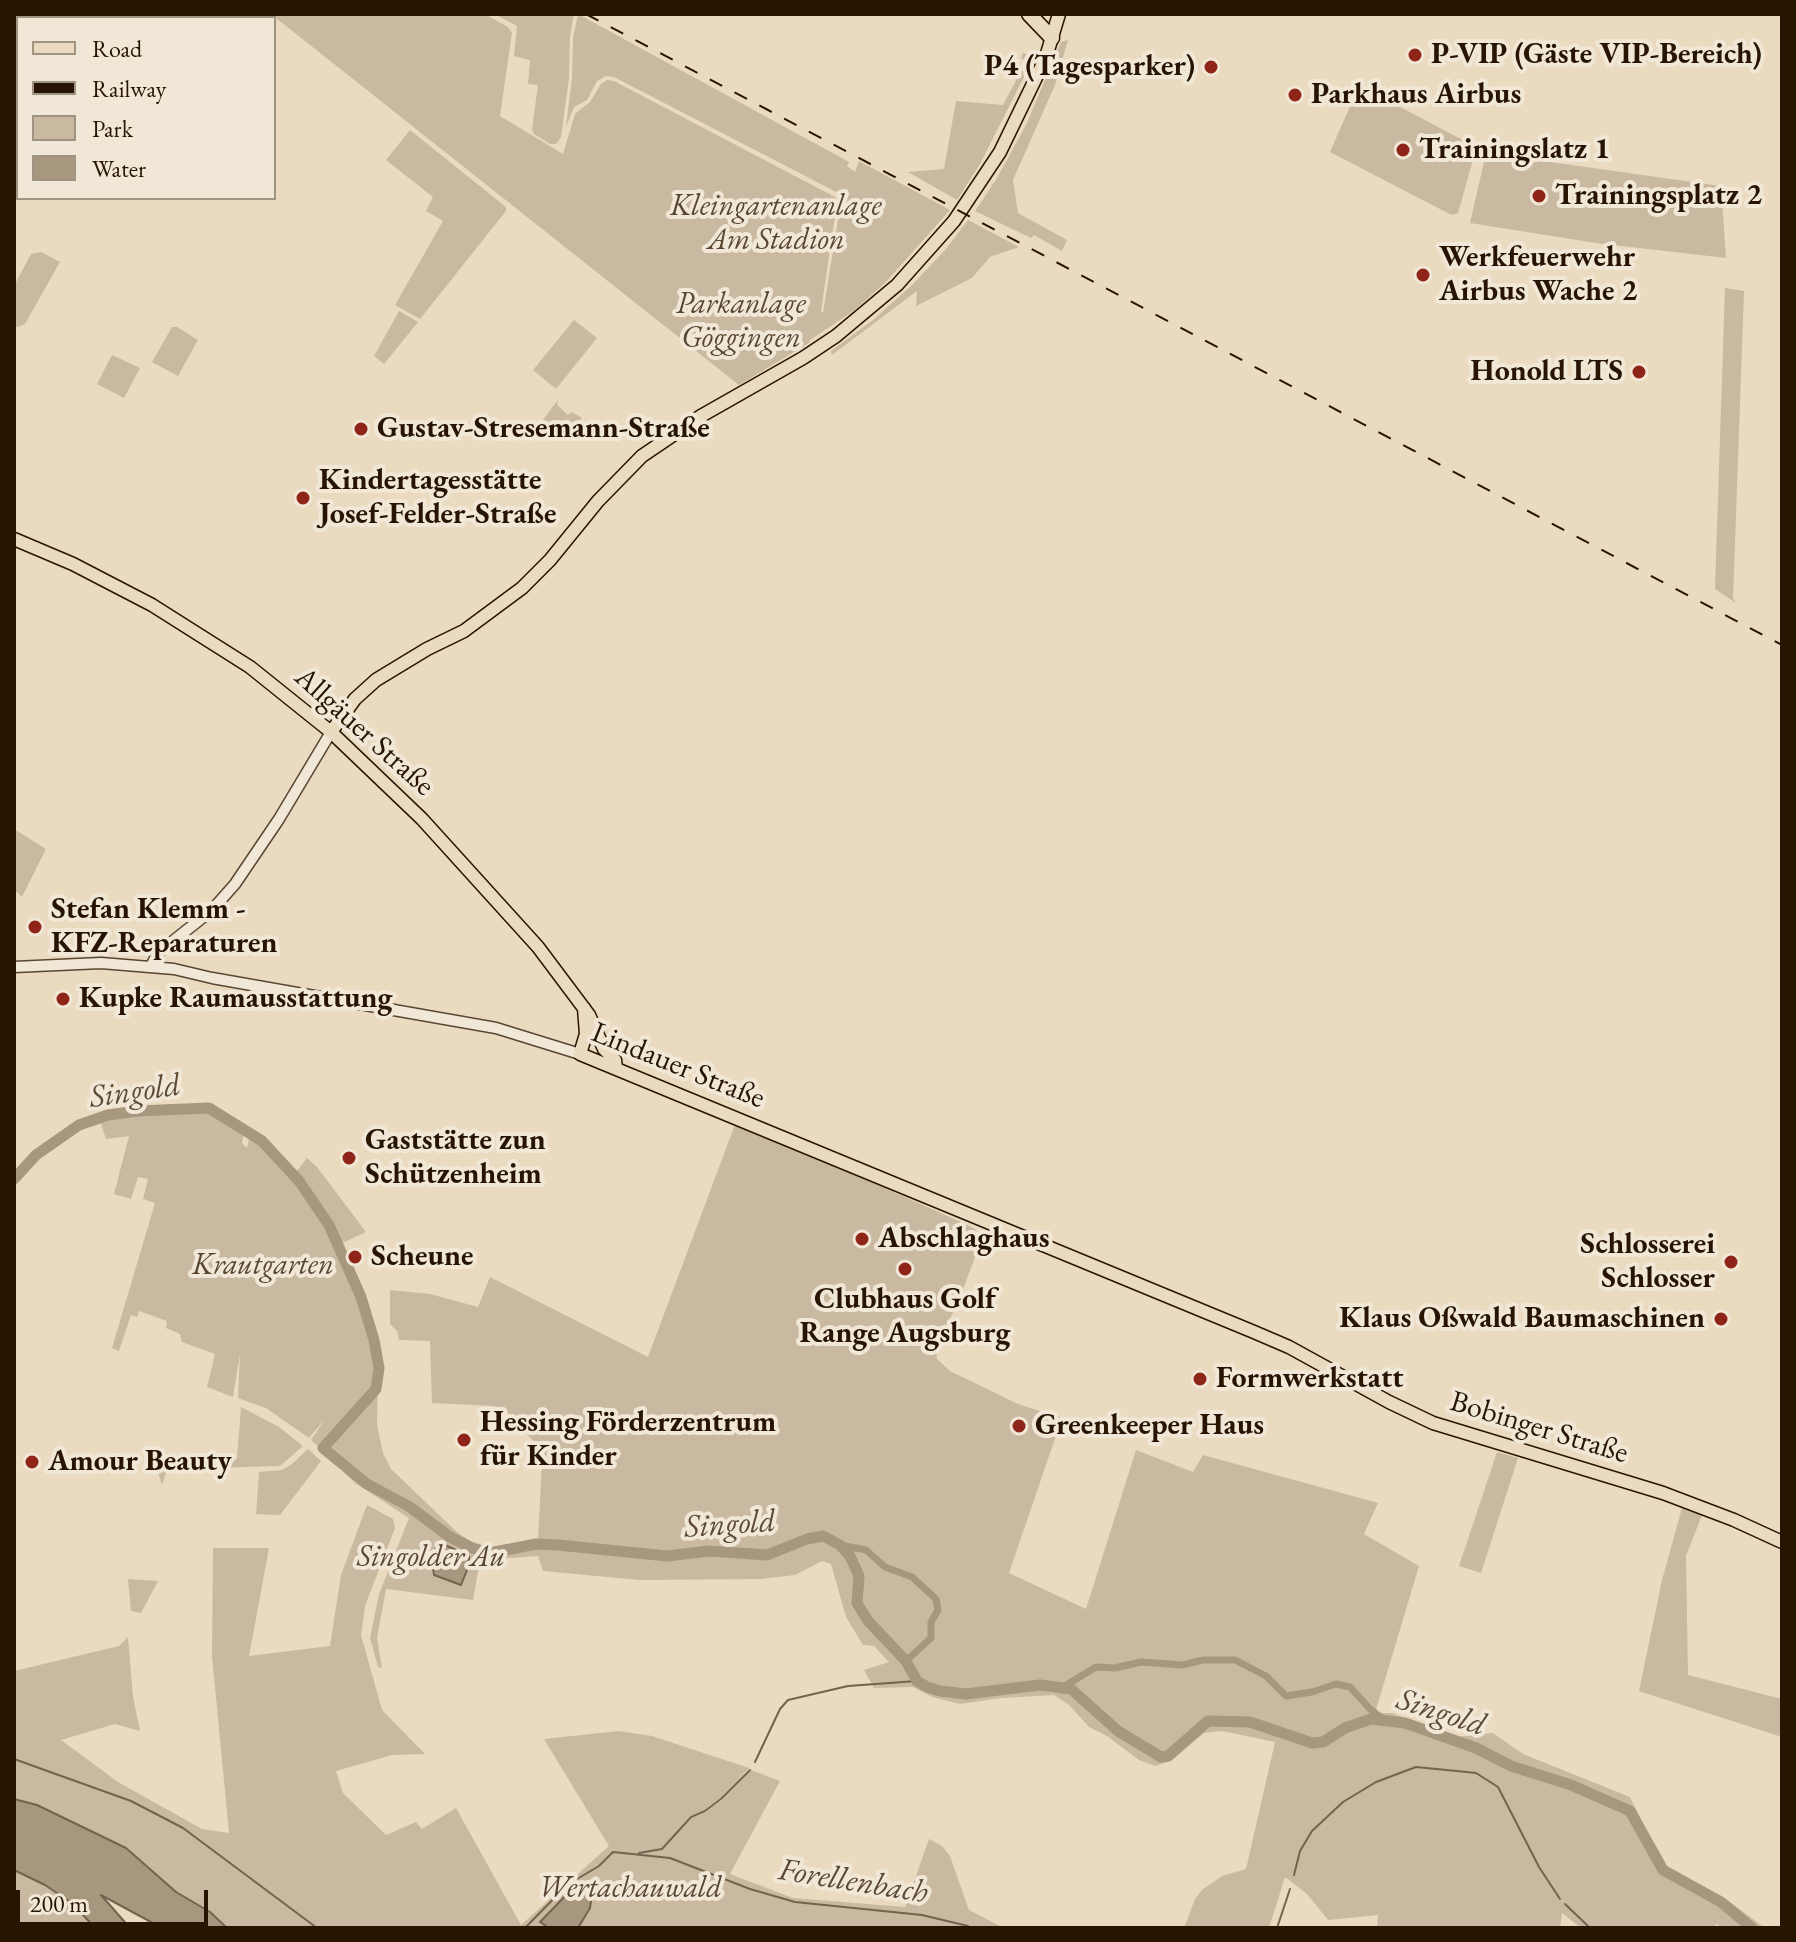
<!DOCTYPE html>
<meta charset="utf-8">
<style>
body{margin:0}
#map{position:relative;width:1796px;height:1942px;overflow:hidden;background:#eadac0;font-family:"EB Garamond",serif}
canvas{display:block}
.frame{position:absolute;inset:0;border:16px solid #271502;pointer-events:none}
.legend{position:absolute;left:16px;top:16px;width:260px;height:184px;box-sizing:border-box;background:#f1e7d6;border:2px solid #a09381;margin:0;padding:10px 14px;list-style:none;font-size:24px;color:#271502}
.legend li{display:flex;align-items:center;gap:16px;height:40px}
.legend b{width:40px;border:2px solid #a09381}
.scale{position:absolute;left:16px;top:1890px;width:192px;height:36px;box-sizing:border-box;border:4px solid #271502;border-top:0;padding-left:10px;font-size:24px;line-height:28px;white-space:nowrap;color:#271502;-webkit-text-stroke:6px #f1e7d6;paint-order:stroke}
</style>
<div id="map">
<canvas width="1796" height="1942"></canvas>
<div class="frame"></div>
<ul class="legend">
<li><b style="height:10px;background:#eadac0"></b>Road</li>
<li><b style="height:10px;background:#271502"></b>Railway</li>
<li><b style="height:22px;background:#c9b9a0"></b>Park</li>
<li><b style="height:22px;background:#a8977f"></b>Water</li>
</ul>
<div class="scale">200 m</div>
</div>
<script>
const g = document.querySelector('canvas').getContext('2d');
g.lineJoin = 'round';
function fillPath(path, color) { g.fillStyle = color; g.fill(path, 'evenodd'); }
const poly = rows => new Path2D(rows.map(r => 'M' + r).join(''));
function strokePath(path, color, width, dash) { g.strokeStyle = color; g.lineWidth = width; g.lineCap = dash ? 'butt' : 'round'; g.setLineDash(dash || []); g.stroke(path); }
function write(font, color, halo, rows, align = 'center') {
  g.font = font + ' "EB Garamond",serif'; g.lineWidth = 8; g.setLineDash([]); g.textBaseline = 'middle'; g.strokeStyle = halo; g.fillStyle = color; for (const [text, x, y, turn = 0] of rows) {
    g.save(); g.translate(x, y); g.rotate((+turn || 0) * Math.PI / 180); g.textAlign = isNaN(turn) ? turn : align; if (halo) g.strokeText(text, 0, 0); g.fillText(text, 0, 0); g.restore();
  }
}
fillPath(poly([
 [271,14,485,14,508,27,512,33,500,116,563,154,575,114,590,102,601,84,607,80,614,81,835,197,837,202,821,311,823,313,842,195,614,77,606,76,597,81,587,100,574,107,566,127,572,78,573,38,578,14,849,162,847,166,855,172,859,161,950,210,885,283,852,312,810,340,809,343,739,385],
 [494,14,574,14,570,37,569,78,561,137,556,144,550,144,534,134,532,129,538,85,528,84,530,60,514,56,517,26],
 [1068,40,1055,85,1013,180,1018,213,1067,240,1062,251,1034,235,1031,238,975,211,997,178,1026,125,1061,42],
 [1023,53,1034,57,980,164,957,200,908,172,944,169,956,101,1003,105,1026,62,1021,58],
 [1366,89,1474,146,1476,149,1458,213,1452,215,1436,207,1330,152,1355,95],
 [410,130,506,207,506,211,420,319,395,305,443,221,426,211,433,197,386,160],
 [1486,153,1721,186,1726,258,1596,243,1470,223],
 [968,220,1019,247,990,257,972,278,916,306,917,291,832,355,831,351,873,320,913,284,946,249],
 [41,252,60,262,25,324,18,327,14,325,14,286,31,254],
 [1725,288,1744,291,1733,598,1736,603,1715,589],
 [399,311,418,322,384,364,374,356],
 [574,320,597,338,556,389,533,370],
 [172,327,177,327,198,340,178,376,152,362],
 [112,355,140,368,124,398,97,384],
 [558,400,557,405,568,415,572,412,582,418,564,439,542,421],
 [14,829,46,849,22,897,14,890],
 [187,1110,207,1112,244,1132,242,1143,247,1148,250,1135,266,1146,292,1177,307,1158,317,1167,366,1232,336,1246,360,1304,378,1368,377,1425,383,1453,391,1469,458,1533,472,1542,489,1547,538,1540,542,1462,537,1445,505,1410,494,1406,432,1403,430,1341,399,1340,397,1331,390,1324,390,1290,430,1294,478,1307,490,1277,648,1357,736,1122,961,1222,975,1229,979,1236,980,1244,957,1305,936,1346,937,1359,950,1371,1018,1404,1062,1418,1009,1573,1086,1609,1136,1450,1193,1472,1203,1455,1378,1503,1364,1534,1419,1566,1375,1713,1392,1713,1455,1737,1493,1733,1523,1754,1630,1797,1662,1862,1682,1879,1730,1902,1765,1928,1721,1928,1717,1924,1713,1928,1581,1928,1562,1913,1560,1928,1377,1928,1378,1915,1328,1920,1307,1894,1285,1877,1269,1928,1184,1928,1195,1899,1202,1890,1222,1876,1246,1869,1275,1742,1222,1731,1204,1733,1171,1761,1155,1766,1139,1760,1107,1736,1089,1727,1069,1705,1054,1695,1002,1698,960,1704,932,1697,913,1687,874,1688,864,1670,889,1662,874,1646,863,1645,846,1617,831,1564,822,1561,795,1575,760,1579,640,1580,543,1571,538,1556,480,1560,473,1600,386,1589,377,1638,382,1668,378,1667,370,1638,379,1594,409,1518,355,1483,311,1440,325,1419,309,1438,266,1408,238,1398,240,1353,233,1397,207,1387,215,1354,182,1342,180,1334,166,1328,167,1321,139,1311,137,1317,131,1315,119,1351,112,1348,155,1203,143,1199,148,1179,138,1177,131,1199,114,1194,129,1136,106,1139,99,1118],
 [241,1407,279,1427,303,1446,280,1466,175,1469,167,1470,162,1485,154,1459,237,1459],
 [308,1449,321,1461,280,1515,256,1514,259,1472,282,1470,292,1464],
 [1497,1452,1518,1458,1481,1573,1459,1566],
 [367,1505,393,1519,395,1528,365,1606,361,1635,382,1710,425,1754,392,1755,336,1771,343,1793,386,1835,416,1822,422,1829,456,1808,521,1925,609,1846,544,1739,619,1731,652,1736,749,1768,721,1798,705,1810,690,1816,678,1830,692,1818,706,1812,722,1800,751,1770,780,1781,730,1874,793,1898,905,1907,929,1839,942,1846,950,1856,969,1910,1002,1927,1014,1928,578,1928,590,1908,593,1880,541,1922,549,1928,227,1928,210,1912,176,1892,126,1847,37,1805,14,1799,14,1671,119,1646,128,1637,133,1697,140,1731,115,1724,61,1740,118,1782,202,1829,229,1833,212,1656,213,1548,269,1548,249,1656,330,1646,341,1575],
 [1682,1508,1702,1515,1686,1556,1688,1675,1782,1699,1782,1737,1639,1691,1662,1580],
 [128,1579,158,1581,141,1613,131,1611],
 [14,1870,45,1885,73,1904,95,1928,14,1928]
]), '#c9b9a0');
const water = poly([
 [443,1544,469,1556,469,1565,461,1585,434,1575,433,1567,436,1547,443,1544],
 [14,1799,37,1805,126,1848,176,1892,210,1912,227,1928,162,1928,101,1895,130,1928,95,1928,73,1904,45,1885,14,1870,14,1799],
 [594,1880,590,1908,578,1928,549,1928,540,1922,571,1890,594,1880]
]);
fillPath(water, '#a8977f');
strokePath(water, '#74634d', 2);
strokePath(poly([
 [14,1759,131,1801,183,1828,317,1928],
 [755,1762,780,1709,788,1700,848,1686,917,1681],
 [639,1853,662,1849,691,1817,705,1811,721,1799,750,1770],
 [1294,1875,1300,1851,1312,1831,1343,1802,1376,1782,1416,1767,1467,1772,1476,1773,1498,1787,1539,1867,1560,1899],
 [1565,1904,1590,1928],
 [525,1928,567,1885,599,1866,613,1852,670,1858,750,1889,795,1902,922,1915,968,1926],
 [1277,1928,1290,1889],
 [1649,1928,1675,1928]
]), '#74634d', 2);
strokePath(poly([
 [840,1545,866,1550,885,1567,912,1577,936,1599,938,1610,931,1622,931,1638,906,1661],
 [1063,1687,1096,1667,1115,1668,1141,1662,1182,1665,1203,1660,1235,1660,1266,1676,1286,1696,1312,1692,1336,1684,1350,1687,1370,1709,1383,1719]
]), '#a8977f', 7);
strokePath(poly([
 [14,1179,36,1155,79,1125,108,1115,138,1111,209,1108,262,1141,299,1181,329,1225,361,1297,374,1340,379,1368,376,1389,323,1448,367,1484,410,1507,450,1537,472,1548,490,1553,536,1544,558,1545,667,1556,709,1551,767,1555,807,1539,823,1536,840,1545,850,1556,859,1576,857,1603,868,1621,906,1661,917,1681,927,1687,940,1691,966,1694,1040,1685,1071,1689,1118,1731,1161,1757,1168,1756,1208,1721,1250,1722,1312,1743,1323,1742,1345,1728,1371,1719,1405,1723,1476,1748,1511,1766,1571,1785,1630,1811,1663,1870,1721,1902,1752,1928]
]), '#a8977f', 11);
const minor = poly([
 [151,966,158,953,212,910,235,884,279,819,331,732],
 [14,967,101,963,174,969,212,978,496,1028,580,1054]
]);
const major = poly([
 [14,539,73,564,152,605,250,667,331,732,422,819,538,947,589,1015,604,1049,615,1060,616,1068],
 [331,732,355,699,376,680,427,649,464,631,522,588,550,560,598,501,642,456,701,416,803,358,836,336,897,285,954,221,1000,152,1046,57,1059,14],
 [584,1008,586,1034,580,1054,1254,1332,1289,1347,1389,1402,1433,1423,1663,1493,1734,1520,1782,1542]
]);
const highway = poly([
 [1029,14,1052,38]
]);
strokePath(minor, '#584632', 13);
strokePath(major, '#271502', 15);
strokePath(highway, '#271502', 17);
strokePath(minor, '#f1e7d6', 10);
strokePath(major, '#eadac0', 12);
strokePath(highway, '#eadac0', 14);
strokePath(poly([
 [586,14,1782,645]
]), '#271502', 2, [14, 14]);
for (const [x, y, r, color] of [
 [1415,55,8,"#8f2418"],
 [1211,67,8,"#8f2418"],
 [1295,95,8,"#8f2418"],
 [1403,150,8,"#8f2418"],
 [1539,196,8,"#8f2418"],
 [1423,275,8,"#8f2418"],
 [1639,372,8,"#8f2418"],
 [361,429,8,"#8f2418"],
 [303,498,8,"#8f2418"],
 [35,927,8,"#8f2418"],
 [63,999,8,"#8f2418"],
 [349,1158,8,"#8f2418"],
 [862,1239,8,"#8f2418"],
 [355,1257,8,"#8f2418"],
 [1731,1262,8,"#8f2418"],
 [905,1269,8,"#8f2418"],
 [1721,1319,8,"#8f2418"],
 [1200,1379,8,"#8f2418"],
 [1019,1426,8,"#8f2418"],
 [464,1440,8,"#8f2418"],
 [32,1462,8,"#8f2418"]
]) { const dot = new Path2D(); dot.arc(x, y, r, 0, 2 * Math.PI); g.fillStyle = color; g.fill(dot); strokePath(dot, '#f1e7d6', 3); }
write('bold 30px', '#271502', '#f1e7d6', [
 ["P-VIP (Gäste VIP-Bereich)",1431,55],
 ["P4 (Tagesparker)",1195,67,"right"],
 ["Parkhaus Airbus",1311,95],
 ["Trainingslatz 1",1419,150],
 ["Trainingsplatz 2",1555,196],
 ["Werkfeuerwehr",1439,258],
 ["Airbus Wache 2",1439,292],
 ["Honold LTS",1623,372,"right"],
 ["Gustav-Stresemann-Straße",377,429],
 ["Kindertagesstätte",319,481],
 ["Josef-Felder-Straße",319,515],
 ["Stefan Klemm -",51,910],
 ["KFZ-Reparaturen",51,944],
 ["Kupke Raumausstattung",79,999],
 ["Gaststätte zun",365,1141],
 ["Schützenheim",365,1175],
 ["Abschlaghaus",878,1239],
 ["Schlosserei",1715,1245,"right"],
 ["Schlosser",1715,1279,"right"],
 ["Scheune",371,1257],
 ["Clubhaus Golf",905,1300,"center"],
 ["Range Augsburg",905,1334,"center"],
 ["Klaus Oßwald Baumaschinen",1705,1319,"right"],
 ["Formwerkstatt",1216,1379],
 ["Hessing Förderzentrum",480,1423],
 ["für Kinder",480,1457],
 ["Greenkeeper Haus",1035,1426],
 ["Amour Beauty",48,1462]
], 'left');
write('italic 30px', '#584631', '#f1e7d6', [
 ["Kleingartenanlage",776,207],
 ["Am Stadion",776,241],
 ["Parkanlage",741,305],
 ["Göggingen",741,339],
 ["Krautgarten",263,1266],
 ["Singolder Au",431,1558],
 ["Wertachauwald",630,1889]
]);
write('30px', '#271502', '#f1e7d6', [
 ["Allgäuer Straße",364,732,42],
 ["Lindauer Straße",678,1066,22],
 ["Bobinger Straße",1539,1428,17]
]);
write('italic 32px', '#5b4934', '#f1e7d6', [
 ["Singold",135,1092,-8],
 ["Singold",730,1525,-4],
 ["Singold",1441,1713,18],
 ["Forellenbach",853,1882,9]
]);
</script>
